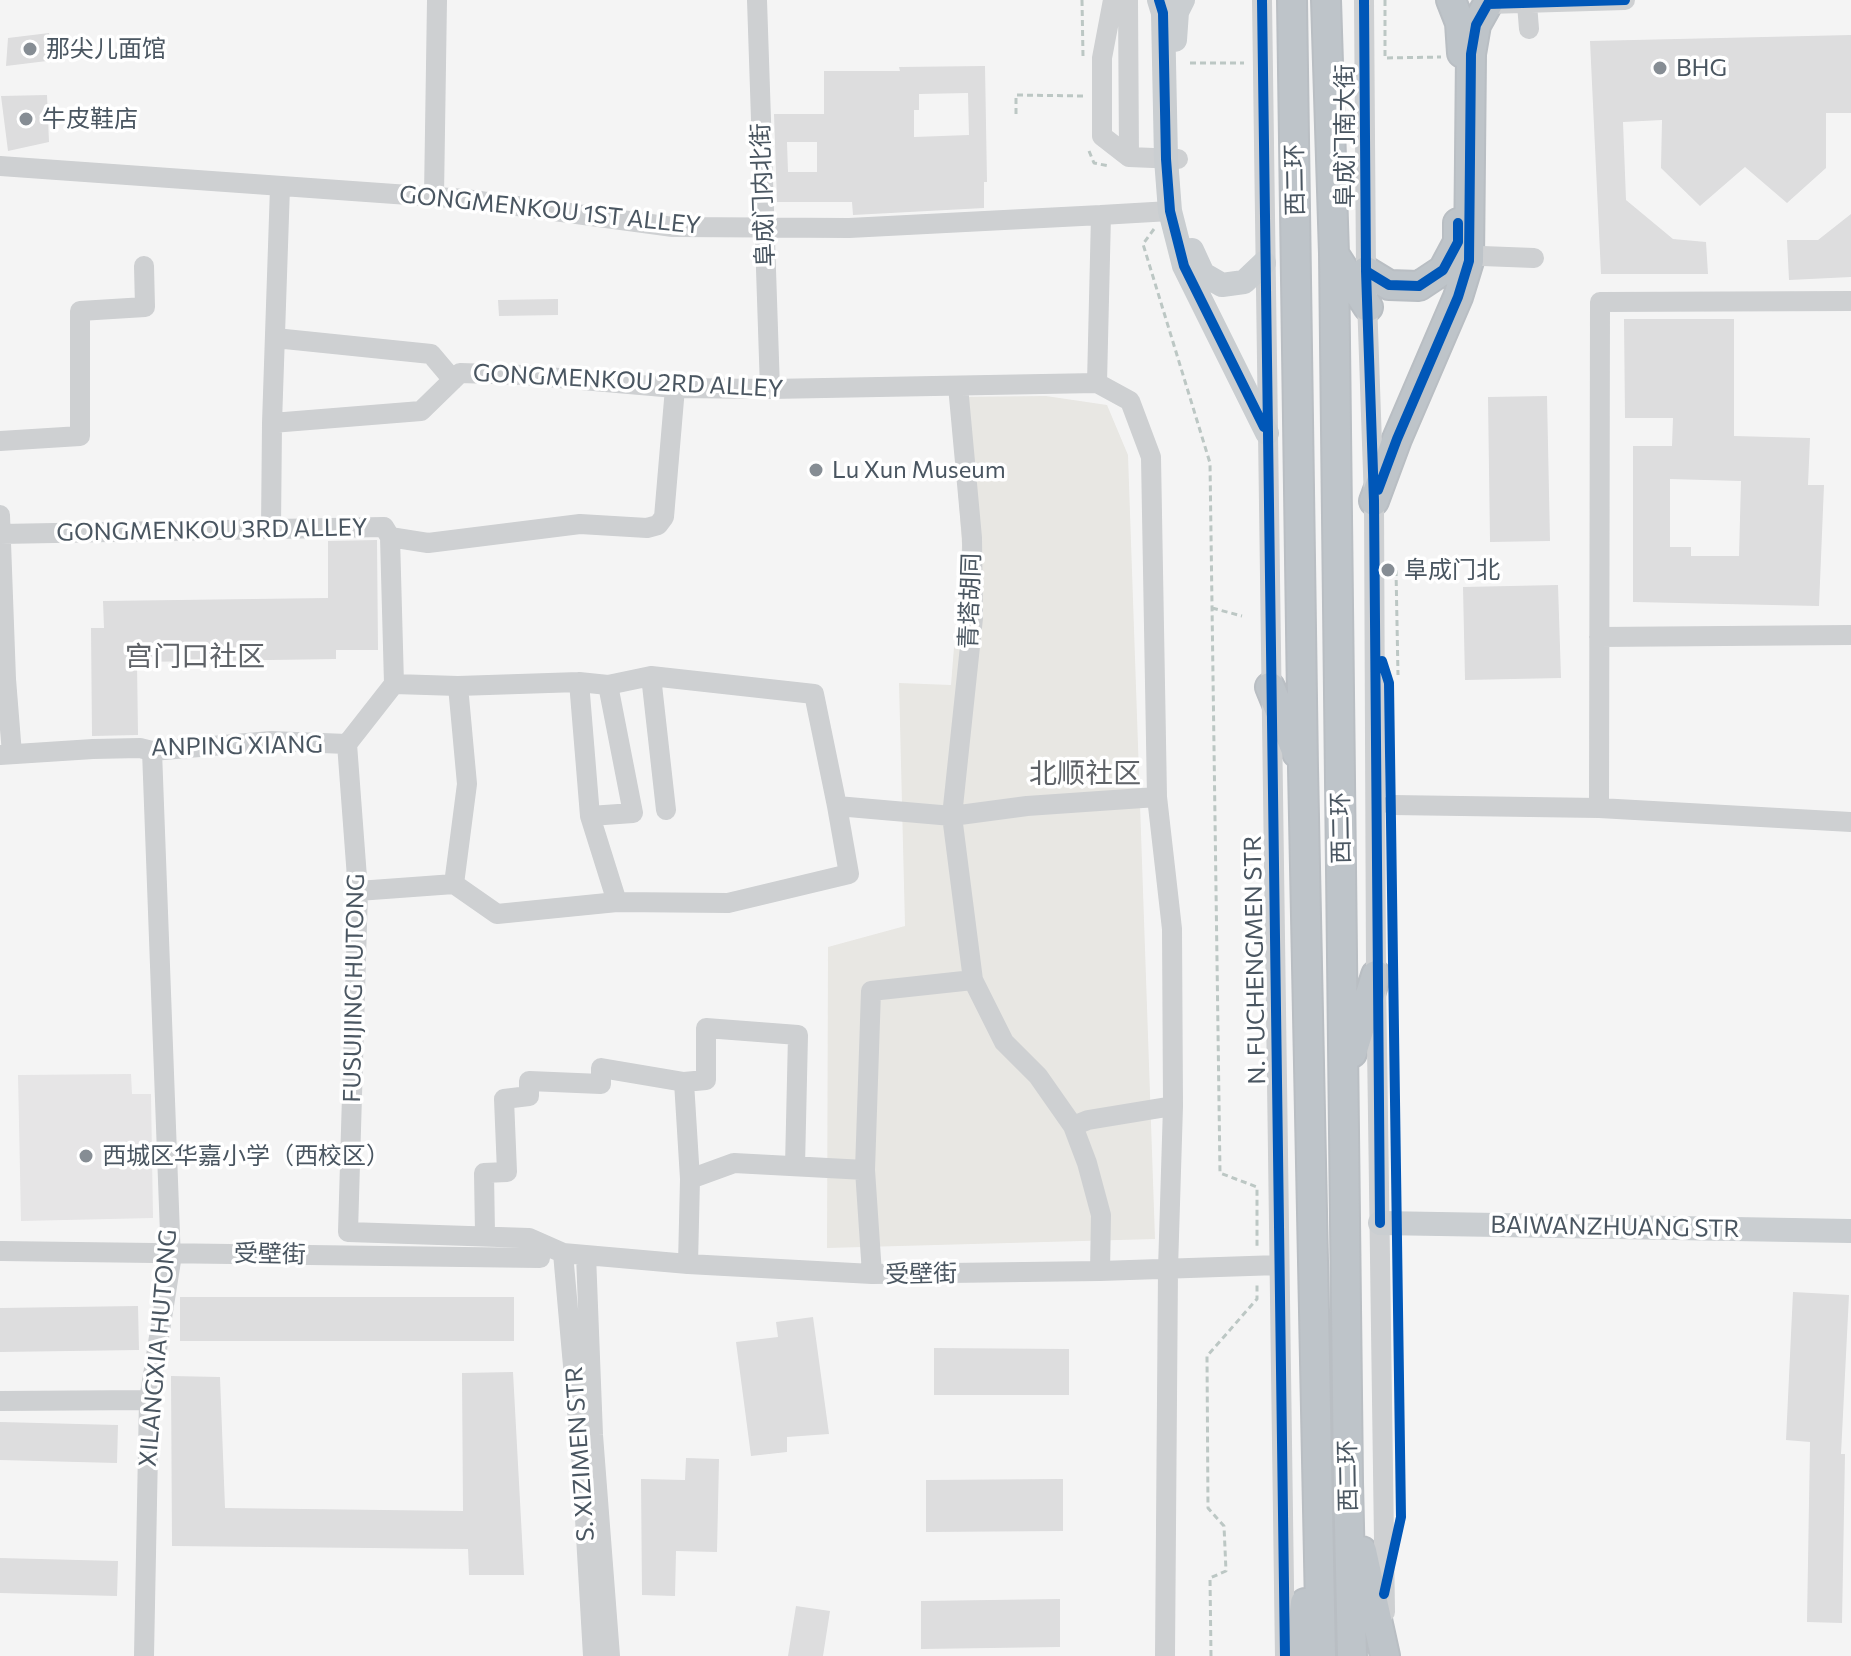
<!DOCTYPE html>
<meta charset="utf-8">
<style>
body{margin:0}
canvas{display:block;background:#f4f4f4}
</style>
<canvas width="1851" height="1656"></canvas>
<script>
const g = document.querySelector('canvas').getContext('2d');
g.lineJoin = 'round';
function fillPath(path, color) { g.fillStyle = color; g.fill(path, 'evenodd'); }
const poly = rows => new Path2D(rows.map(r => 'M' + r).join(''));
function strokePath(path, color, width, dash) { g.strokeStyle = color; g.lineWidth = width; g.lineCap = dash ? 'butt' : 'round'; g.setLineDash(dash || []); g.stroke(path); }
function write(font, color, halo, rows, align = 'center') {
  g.font = font + ' Commissioner,"Noto Sans SC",sans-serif'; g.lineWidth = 7; g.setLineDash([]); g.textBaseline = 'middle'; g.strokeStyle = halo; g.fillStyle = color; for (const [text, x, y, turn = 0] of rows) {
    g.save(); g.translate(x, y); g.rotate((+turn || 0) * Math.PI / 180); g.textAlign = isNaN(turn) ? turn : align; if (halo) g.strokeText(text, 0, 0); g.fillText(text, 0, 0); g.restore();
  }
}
fillPath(poly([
 [1046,396,1107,405,1128,455,1155,1239,827,1248,828,947,905,926,899,683,951,685,962,546,952,397]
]), '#e8e7e3');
fillPath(poly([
 [131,1074,132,1094,151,1094,153,1218,21,1221,18,1075]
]), '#e6e5e6');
fillPath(poly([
 [49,33,55,60,6,66,8,38],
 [1851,35,1851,113,1826,113,1826,168,1787,203,1745,167,1700,206,1661,168,1662,120,1623,122,1626,200,1673,239,1706,242,1708,274,1601,274,1590,41],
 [985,66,987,182,984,182,984,208,853,215,852,202,777,202,774,114,824,114,824,71,900,71,899,67],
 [968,93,969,135,914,137,914,110,919,110,919,94],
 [787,142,817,142,817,172,788,172],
 [47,95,49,142,8,151,1,96],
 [1851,214,1851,277,1789,280,1787,240,1818,240],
 [558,299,558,315,499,316,498,300],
 [1624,319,1734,319,1734,436,1810,438,1808,485,1824,485,1819,606,1633,602,1633,446,1672,446,1673,418,1625,418],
 [1670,479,1741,481,1739,556,1691,556,1691,547,1670,547],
 [1547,396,1550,541,1490,542,1488,397],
 [377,540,378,650,336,650,336,659,137,662,138,735,92,736,91,628,104,628,103,601,328,598,328,541],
 [1558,585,1561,678,1465,680,1463,587],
 [1793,1292,1849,1295,1841,1454,1845,1454,1842,1623,1807,1622,1810,1442,1786,1440],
 [180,1297,514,1297,514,1341,180,1341],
 [138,1306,139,1350,0,1352,0,1308],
 [813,1317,829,1434,787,1437,787,1452,751,1456,736,1342,778,1337,776,1322],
 [934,1348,1069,1349,1069,1395,934,1395],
 [513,1372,524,1575,469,1575,468,1549,172,1546,171,1376,220,1377,225,1508,463,1511,462,1373],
 [0,1422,118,1425,117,1463,0,1460],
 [686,1458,719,1459,717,1552,676,1551,675,1596,642,1595,641,1479,685,1480],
 [1063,1479,1063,1531,926,1532,926,1480],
 [0,1558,118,1561,117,1596,0,1593],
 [1060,1599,1060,1647,921,1649,921,1601],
 [796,1606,830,1611,823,1656,788,1656]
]), '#ddddde');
const highway = poly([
 [1292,0,1303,768,1321,1656],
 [1326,0,1334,254,1348,1482,1352,1656],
 [1451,0,1460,23,1462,53],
 [1336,257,1368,307],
 [1366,271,1389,285,1419,286,1443,270,1458,242,1458,223],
 [1374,501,1397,439,1458,297,1469,261,1471,54,1476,25,1490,0],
 [1270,687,1297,753],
 [1352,1053,1376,975],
 [1362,1551,1385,1656],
 [1299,1656,1305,1603]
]);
strokePath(highway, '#b9bec3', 32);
strokePath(poly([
 [1082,0,1083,56],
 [1385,0,1385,58,1441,57],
 [1190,63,1244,63],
 [1016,114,1016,95,1083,96],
 [1089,151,1094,163,1109,166],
 [1154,229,1143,244,1210,463,1220,1173,1257,1187,1257,1247],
 [1396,570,1398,675],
 [1212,608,1242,616],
 [1211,1656,1210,1578,1226,1571,1224,1526,1208,1508,1207,1356,1257,1299,1257,1282]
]), '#bcc7c4', 3, [6, 4]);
strokePath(poly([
 [757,0,770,389],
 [1113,0,1102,58,1102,136,1129,157,1178,159],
 [1128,0,1129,157],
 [1262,0,1285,1656],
 [1364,0,1366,271,1374,501,1376,975,1385,1612],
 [1488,4,1625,0],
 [1527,4,1529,29],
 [0,166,465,199,673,227,849,228,1101,215],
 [434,196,437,0],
 [1482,256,1534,258],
 [275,338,431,354,453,380],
 [958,386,972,538,973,618,952,816,973,980,1004,1042,1038,1076,1073,1126],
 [272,423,421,411,460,373,524,375,675,388,770,389,1097,383],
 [0,441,80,436,80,311,145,307,144,266],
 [0,515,6,679,12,754],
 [271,529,272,423,280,187],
 [0,534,384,527,390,537,428,543,580,524,647,528,658,525,664,517,675,388],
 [390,537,394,684],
 [1599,637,1851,635],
 [651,676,666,810],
 [579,682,590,816,617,902],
 [394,684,458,686,579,682,608,685,651,676,814,694,837,806,952,816,1027,806,1157,797],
 [347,744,358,891,348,1232,529,1238,563,1253,688,1264,872,1274,1100,1271,1279,1265],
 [0,755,93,749,140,748,152,751,271,741,347,744,394,684],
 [1392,805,1599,808,1600,302,1851,301],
 [1599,808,1851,822],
 [590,816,633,813,608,685],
 [454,884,467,784,458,686],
 [358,891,454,884,497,914,617,902,728,903,849,874,837,806],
 [684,1082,706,1080,706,1028,798,1035,795,1166],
 [865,1170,872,1274],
 [690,1179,734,1163,865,1170,871,991,973,980],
 [485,1234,484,1173,507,1172,504,1099,529,1096,529,1081,601,1084,601,1068,684,1082,690,1179,688,1264],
 [0,1251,540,1258],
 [563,1253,582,1467,593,1656],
 [586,1255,593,1435,610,1656],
 [1100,1271,1101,1215,1087,1163,1073,1126,1088,1120,1173,1106],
 [0,1401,149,1400],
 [144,1656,149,1400,171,1261,152,751],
 [1165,1656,1168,1269,1173,1106,1172,929,1157,797,1151,457,1130,401,1097,383,1101,215,1170,211]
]), '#ced0d2', 20);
strokePath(poly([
 [1159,0,1163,13,1166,159,1170,211,1184,266,1267,433],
 [1175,40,1177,12,1183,0],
 [1192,250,1203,274,1222,285,1244,282,1264,263],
 [1380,1223,1851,1231]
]), '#caced1', 24);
strokePath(highway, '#bec4c9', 28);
strokePath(poly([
 [1159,0,1163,13,1166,159,1170,211,1184,266,1264,427],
 [1262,0,1285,1656],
 [1364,0,1366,271,1374,501,1380,1223],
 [1488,4,1625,0],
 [1366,271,1389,285,1419,286,1443,270,1458,242,1458,223],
 [1378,490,1397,439,1458,297,1469,261,1471,54,1476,25,1490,0],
 [1382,661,1389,683,1401,1517,1384,1594]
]), '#0057b8', 10);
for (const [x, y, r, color] of [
 [30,49,8,"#868d94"],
 [1660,68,8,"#868d94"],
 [26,119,8,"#868d94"],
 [816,470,8,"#868d94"],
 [1388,570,8,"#868d94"],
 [86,1156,8,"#868d94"]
]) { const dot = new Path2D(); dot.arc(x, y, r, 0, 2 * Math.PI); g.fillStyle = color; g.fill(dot); strokePath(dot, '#fff', 3); }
write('24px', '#4a5661', '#fff', [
 ["那尖儿面馆",46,49],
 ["BHG",1676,68],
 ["牛皮鞋店",42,119],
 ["Lu Xun Museum",832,470],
 ["阜成门北",1404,570],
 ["西城区华嘉小学（西校区）",102,1156]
], 'left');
write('24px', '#4a5661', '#fff', [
 ["阜成门南大街",1345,136,-90],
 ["西二环",1295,180,-91],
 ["阜成门内北街",763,195,-92],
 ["GONGMENKOU 1ST ALLEY",550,210,6],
 ["GONGMENKOU 2RD ALLEY",628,381,3],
 ["GONGMENKOU 3RD ALLEY",212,530,-1],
 ["青塔胡同",970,601,-88],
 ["ANPING XIANG",237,746,-1],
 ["西二环",1341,828,-91],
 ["N. FUCHENGMEN STR",1255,960,-91],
 ["FUSUIJING HUTONG",354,988,-89],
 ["BAIWANZHUANG STR",1615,1227,1],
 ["受壁街",270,1254,1],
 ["受壁街",921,1274,-1],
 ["XILANGXIA HUTONG",158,1348,-85],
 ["S. XIZIMEN STR",580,1454,-94],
 ["西二环",1348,1476,-91]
]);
write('28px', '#5f6368', '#fff', [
 ["宫门口社区",195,657],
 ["北顺社区",1085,774]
]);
</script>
